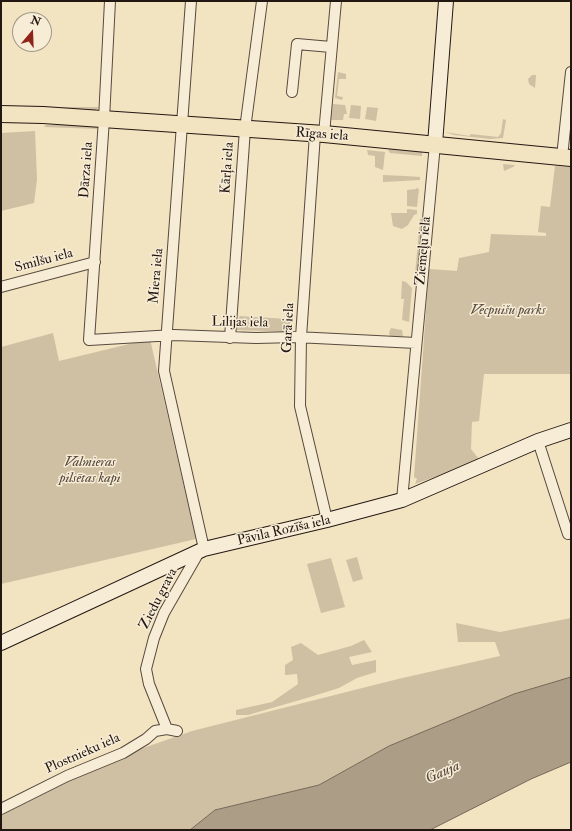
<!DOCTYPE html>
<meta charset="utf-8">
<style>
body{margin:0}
#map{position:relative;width:572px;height:831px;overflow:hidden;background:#f2e3c1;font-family:"IM FELL Double Pica",serif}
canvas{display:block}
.frame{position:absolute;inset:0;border:2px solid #231712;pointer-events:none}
.north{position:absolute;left:12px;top:12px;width:40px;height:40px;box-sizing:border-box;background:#f7edd7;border:1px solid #a29788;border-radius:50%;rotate:19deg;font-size:11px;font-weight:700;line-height:16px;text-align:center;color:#231712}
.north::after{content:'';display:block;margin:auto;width:14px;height:18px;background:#8f2418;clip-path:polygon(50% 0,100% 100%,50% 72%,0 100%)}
</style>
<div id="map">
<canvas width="572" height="831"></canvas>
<div class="frame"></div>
<div class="north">N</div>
</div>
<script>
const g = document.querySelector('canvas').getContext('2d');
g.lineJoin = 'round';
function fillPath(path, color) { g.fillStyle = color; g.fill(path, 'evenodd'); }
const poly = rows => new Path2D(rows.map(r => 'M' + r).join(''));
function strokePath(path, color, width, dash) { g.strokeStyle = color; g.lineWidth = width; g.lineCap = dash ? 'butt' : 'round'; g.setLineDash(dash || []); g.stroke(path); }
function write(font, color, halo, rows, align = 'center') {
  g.font = font + ' "IM FELL Double Pica",serif'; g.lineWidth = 3; g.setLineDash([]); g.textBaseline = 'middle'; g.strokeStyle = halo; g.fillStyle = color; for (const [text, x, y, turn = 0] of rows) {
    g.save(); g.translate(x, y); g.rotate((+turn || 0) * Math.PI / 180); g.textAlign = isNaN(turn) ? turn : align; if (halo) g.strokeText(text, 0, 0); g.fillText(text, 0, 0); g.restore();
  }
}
fillPath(poly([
 [338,72,346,74,346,79,339,79,337,96,343,97,342,100,335,98],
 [532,75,536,75,535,88,529,84,528,79],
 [333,104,345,105,347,114,344,114,343,120,331,120],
 [351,105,361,106,360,119,349,118],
 [33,107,99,107,94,112],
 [367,107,378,108,376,121,365,119],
 [503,119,506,120,503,138,490,139,454,135,445,132,470,136,470,134,498,137,501,133],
 [46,125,93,125,98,129,44,127],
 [35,131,37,179,34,203,1,211,1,133],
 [390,149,422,152,422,156,390,153,388,150],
 [367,150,385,152,383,170,375,167,375,156,368,155],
 [503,164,514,165,515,166,504,171],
 [555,166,571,167,571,374,484,374,479,421,472,422,471,449,479,459,455,470,415,484,417,479,414,477,429,269,457,271,459,258,489,252,491,234,546,236,546,233,538,232,541,206,550,207],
 [383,175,405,176,420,177,420,180,383,182],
 [416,188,419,189,417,207,407,206,407,190,416,189],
 [407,209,417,210,417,214,414,215,408,225,402,229,393,226,391,213,407,213],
 [420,219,422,219,418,270,415,275],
 [402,281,406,282,412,288,409,322,402,320,404,299,401,299],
 [293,306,292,332,237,330,237,320,240,316,288,319,289,307],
 [391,328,402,330,403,336,390,336,389,333],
 [53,333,59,361,150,339,196,539,1,584,1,347],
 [357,557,363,579,353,582,346,560],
 [331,558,345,607,321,613,307,564],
 [571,618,571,677,514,694,389,746,319,785,215,810,190,830,1,830,1,808,66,775,192,731,398,679,500,656,495,642,458,642,456,623,500,632],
 [364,640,372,652,349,657,352,665,376,660,376,672,357,678,339,688,310,697,248,715,236,715,236,710,272,702,298,684,297,674,285,675,285,665,293,660,291,647,301,643,318,655,351,646]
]), '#cfc0a3');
const water = poly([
 [571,677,571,762,531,779,430,830,190,830,215,810,319,785,389,746,514,694,571,677]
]);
fillPath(water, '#ac9e86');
strokePath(water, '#756858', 1);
const street = poly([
 [110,1,104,119,89,340,174,335,256,338,296,337,416,343],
 [191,1,164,371,204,549],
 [292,92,297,44,331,47],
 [315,134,301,337,300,406,327,520],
 [324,134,336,1],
 [562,157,571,72],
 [1,287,95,262],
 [230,338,245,129,262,1],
 [538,441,568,534],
 [402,500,435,144],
 [167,729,149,684,146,669,154,638,164,613,199,552],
 [1,809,67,776,123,753,146,739,155,731,167,729,177,731]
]);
const secondary = poly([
 [435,144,446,1],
 [1,643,204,549,327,520,402,500,538,441,571,430]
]);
const primary = poly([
 [1,114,43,115,324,134,571,158]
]);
strokePath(street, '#574a3e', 12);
strokePath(secondary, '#231712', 16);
strokePath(primary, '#231712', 18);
strokePath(street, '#f7edd7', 10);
strokePath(secondary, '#f7edd7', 14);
strokePath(primary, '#f2e3c1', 16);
write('14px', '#231712', '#f7edd7', [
 ["Rīgas iela",322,135,4],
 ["Kārļa iela",228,168,-86],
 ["Dārza iela",87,170,-86],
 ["Ziemeļu iela",424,251,-85],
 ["Smilšu iela",44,261,-15],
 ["Miera iela",157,276,-85],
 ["Lilijas iela",240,323,1],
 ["Garā iela",289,328,-87],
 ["Pāvila Rozīša iela",284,531,-13],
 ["Ziedu grava",159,599,-63],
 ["Plostnieku iela",83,754,-24]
]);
write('italic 14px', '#574a3e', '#f7edd7', [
 ["Vecpuišu parks",508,311],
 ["Valmieras",90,463],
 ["pilsētas kapi",90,479]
]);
write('italic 15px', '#5a4d40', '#f7edd7', [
 ["Gauja",443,773,-24]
]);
</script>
